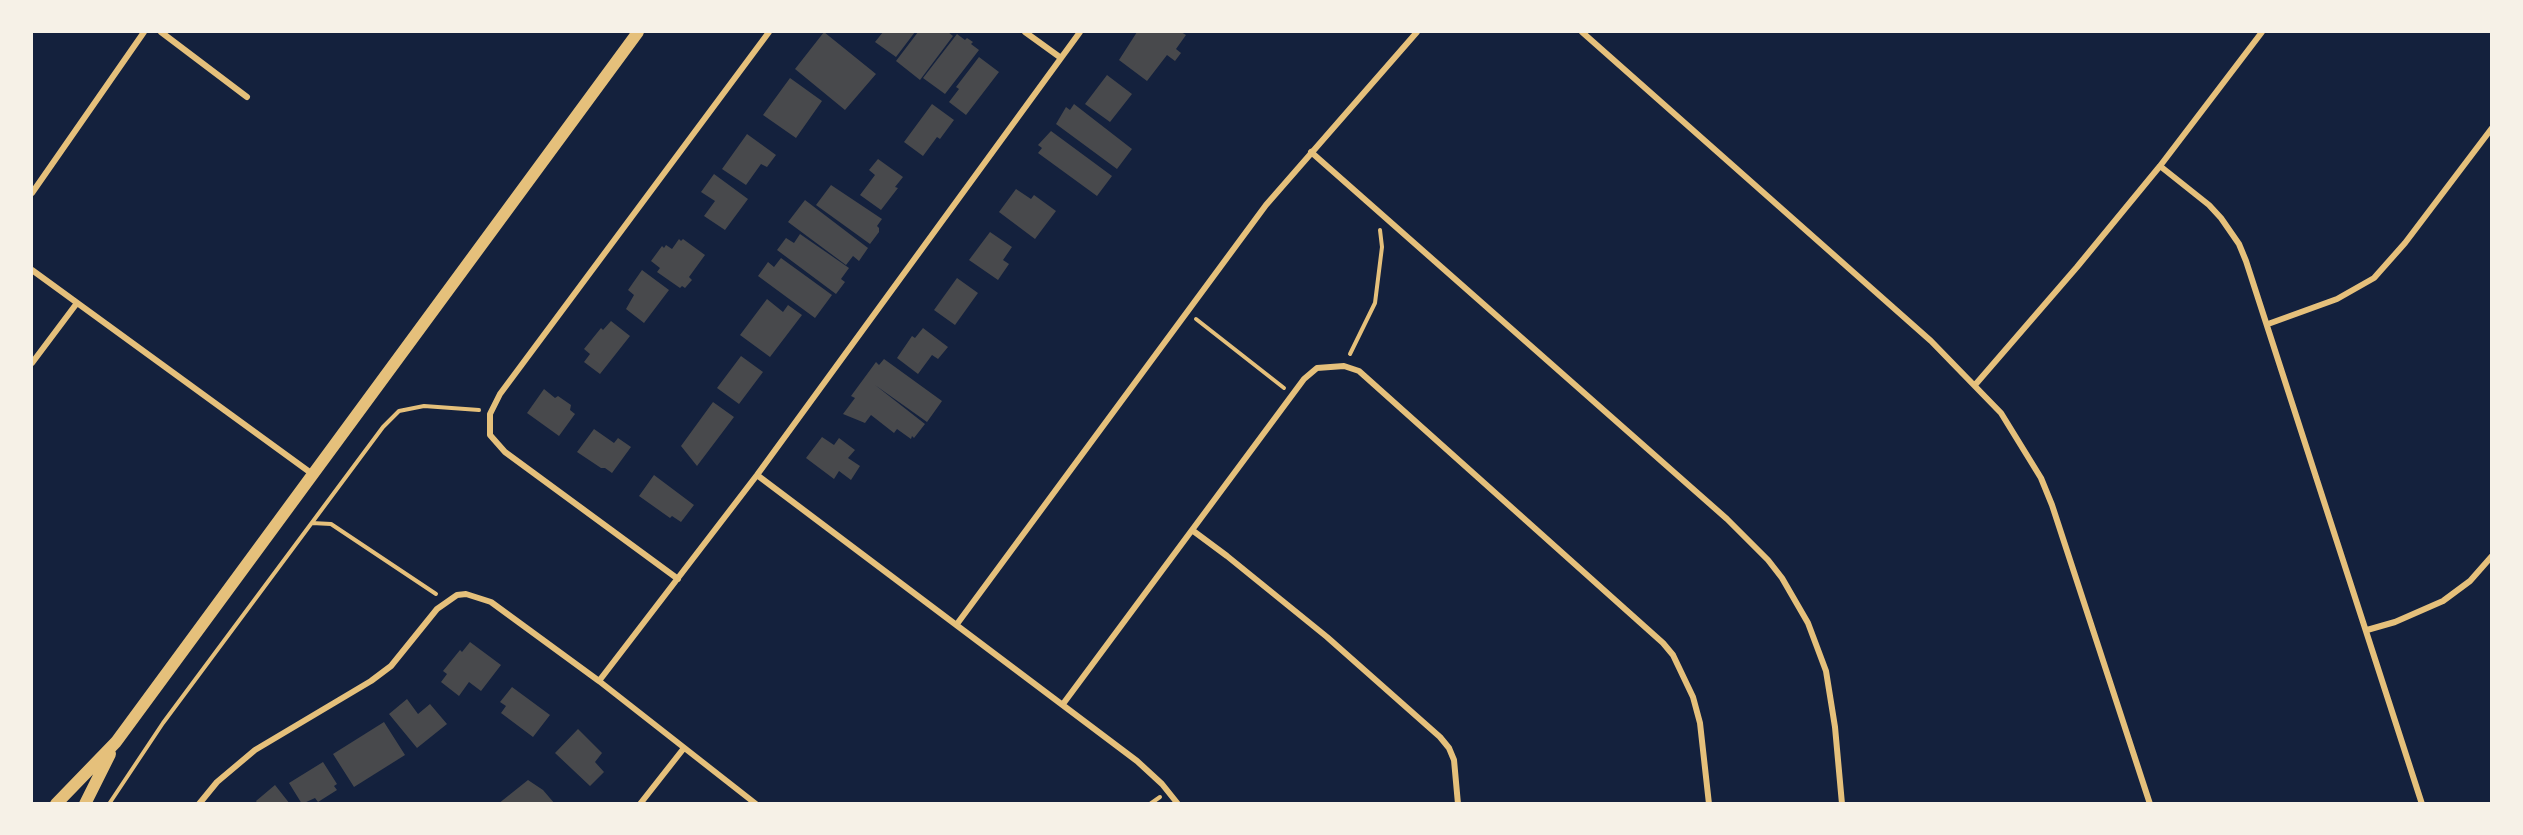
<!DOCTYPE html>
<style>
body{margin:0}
#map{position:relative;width:2523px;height:835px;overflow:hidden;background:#14213d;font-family:Inter,sans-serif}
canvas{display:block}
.frame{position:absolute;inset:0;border:33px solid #f6f1e7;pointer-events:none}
</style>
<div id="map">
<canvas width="2523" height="835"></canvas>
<div class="frame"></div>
</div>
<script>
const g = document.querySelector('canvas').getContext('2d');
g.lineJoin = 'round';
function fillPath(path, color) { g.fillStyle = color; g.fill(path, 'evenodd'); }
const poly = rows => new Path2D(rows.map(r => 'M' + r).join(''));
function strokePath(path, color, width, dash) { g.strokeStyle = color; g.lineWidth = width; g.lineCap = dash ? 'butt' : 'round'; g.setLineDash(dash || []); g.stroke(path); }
fillPath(poly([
 [824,32,876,74,845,110,795,69],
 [883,32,915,32,896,57,875,42],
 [918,32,948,32,953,36,920,80,896,61],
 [1137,32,1181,32,1186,35,1176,49,1181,53,1175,61,1167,55,1147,81,1119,60],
 [957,34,965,40,967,38,973,42,971,44,979,50,945,94,923,78],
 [979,57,999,72,966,115,949,102,959,89,956,87],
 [1107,75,1132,94,1110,122,1085,104],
 [790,78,822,101,796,138,763,115],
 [932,104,954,120,940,139,937,137,923,156,904,142],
 [1074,104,1132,149,1117,169,1056,124,1066,107,1070,110],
 [1051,131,1112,176,1097,196,1038,153,1042,148,1038,145],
 [747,134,776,155,767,167,761,164,746,185,722,169],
 [878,159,903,177,895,187,898,188,881,210,860,195,875,175,869,170],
 [714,174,748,199,725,230,704,216,715,201,701,192],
 [831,185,882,219,877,226,879,228,879,232,870,244,816,205],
 [1016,189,1031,199,1034,195,1056,211,1035,239,999,212],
 [805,200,868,248,859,261,853,256,846,265,788,222],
 [990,232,1012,247,1003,260,1009,264,998,280,969,260],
 [800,234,849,268,841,279,845,282,836,294,777,250,786,238,794,243],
 [679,239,681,241,683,239,705,255,689,277,692,280,685,288,682,286,680,288,657,272,660,268,651,261,662,246,664,248,666,245,672,249],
 [781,258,832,295,815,318,758,276,768,262,774,267],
 [642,270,669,290,644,323,626,309,634,295,628,290],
 [957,278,978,293,955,325,934,310],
 [767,299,783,312,788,305,802,315,770,357,740,335],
 [611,321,630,336,600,374,584,362,590,354,584,349,601,328,603,330],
 [923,328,948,347,938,359,932,355,918,374,897,358,912,336,915,338],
 [741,356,763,372,739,404,717,388],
 [884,359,942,401,927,422,875,385,925,424,914,438,912,436,911,439,897,429,894,433,871,415,865,423,843,414,855,398,851,396,876,362,879,365],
 [544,389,555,398,558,396,571,405,570,410,575,414,559,436,527,413],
 [713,402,734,417,697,466,681,446],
 [594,429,614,443,618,438,631,447,612,473,605,468,601,468,577,452],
 [822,437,834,445,839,438,855,450,848,458,860,466,851,480,839,471,834,479,806,458],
 [654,475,694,505,681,522,672,516,670,518,639,496],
 [470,642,501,665,481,691,469,682,459,696,441,682,447,674,443,671,460,650,462,652],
 [512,687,550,715,533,737,501,713,506,706,500,702],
 [407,699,418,714,430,704,447,724,417,748,389,714],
 [384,722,405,755,354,787,333,754],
 [578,729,602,753,595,762,604,772,590,786,555,753],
 [323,762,337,784,334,786,337,790,318,802,315,798,302,804,289,783],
 [528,780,543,790,555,804,498,804],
 [275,785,290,804,258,804,256,801]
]), '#48494c');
strokePath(poly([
 [1196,319,1284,388],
 [1350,354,1375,303,1382,247,1380,230],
 [312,523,331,524,436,594],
 [109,804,163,723,383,427,399,411,424,406,479,410],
 [1150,804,1160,797]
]), '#e5c07b', 4);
strokePath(poly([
 [161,32,247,97],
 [1025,32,1061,58],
 [1582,32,1931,341,2001,413,2041,478,2052,505,2150,804],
 [1311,152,1727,519,1768,560,1782,578,1808,623,1826,671,1835,727,1842,804],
 [2160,166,2209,205,2221,218,2239,244,2246,261,2422,804],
 [32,193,144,32],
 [32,270,311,473],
 [2268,324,2337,299,2374,278,2405,243,2492,128],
 [32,363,77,303],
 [1975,385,2077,267,2160,166,2262,32],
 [757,475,1137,761,1162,784,1178,804],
 [1192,530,1227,556,1327,637,1440,737,1449,748,1454,760,1458,804],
 [678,579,505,452,490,435,490,414,500,394,769,32],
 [957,624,1266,205,1417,32],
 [2367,630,2395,622,2443,601,2470,581,2492,556],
 [599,681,757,475,1080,32],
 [1063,704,1304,379,1317,368,1344,366,1359,371,1663,643,1673,655,1693,697,1700,723,1709,804],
 [199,804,217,782,255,750,371,681,391,666,437,609,457,595,466,594,491,602,599,681,756,804],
 [640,804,684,748]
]), '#e5c07b', 6);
strokePath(poly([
 [56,804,116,742,638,32],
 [85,804,110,754]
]), '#e5c07b', 12);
</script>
